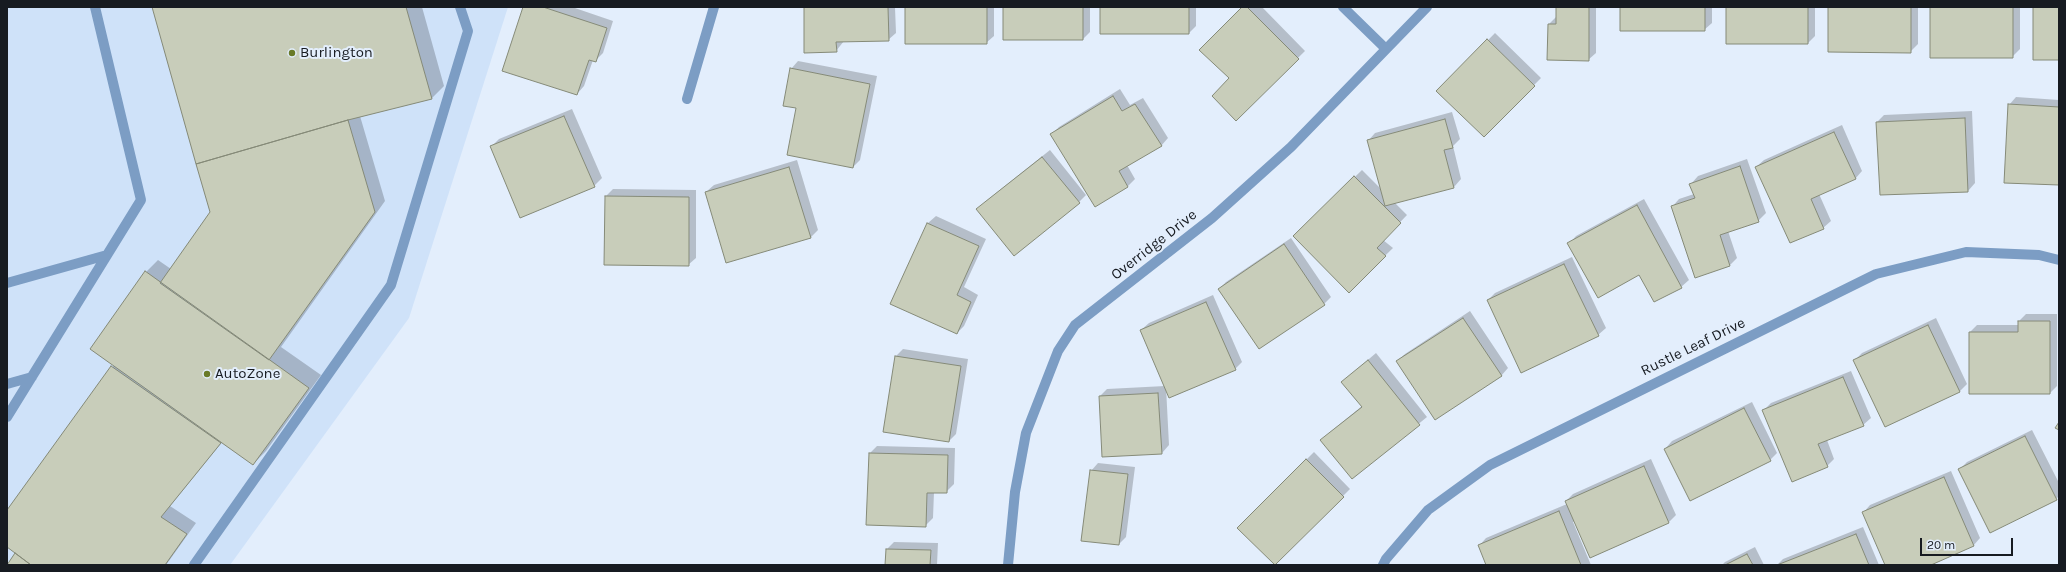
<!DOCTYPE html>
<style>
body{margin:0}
#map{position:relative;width:2066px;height:572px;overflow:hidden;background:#e3eefc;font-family:Karla,sans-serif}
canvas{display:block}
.frame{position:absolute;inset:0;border:8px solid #171b21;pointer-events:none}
.scale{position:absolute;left:1920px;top:538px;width:93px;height:18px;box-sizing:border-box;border:2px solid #171b21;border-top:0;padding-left:5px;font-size:12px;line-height:14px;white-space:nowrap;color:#171b21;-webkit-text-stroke:3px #e3eefc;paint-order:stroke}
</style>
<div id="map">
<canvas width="2066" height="572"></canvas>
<div class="frame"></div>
<div class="scale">20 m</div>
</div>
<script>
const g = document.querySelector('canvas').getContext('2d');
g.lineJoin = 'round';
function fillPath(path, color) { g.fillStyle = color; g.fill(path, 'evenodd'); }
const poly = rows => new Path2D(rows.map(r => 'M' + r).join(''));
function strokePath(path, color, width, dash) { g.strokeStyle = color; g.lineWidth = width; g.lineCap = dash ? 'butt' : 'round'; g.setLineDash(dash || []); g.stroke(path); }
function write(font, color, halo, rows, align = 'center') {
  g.font = font + ' Karla,sans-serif'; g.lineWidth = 4; g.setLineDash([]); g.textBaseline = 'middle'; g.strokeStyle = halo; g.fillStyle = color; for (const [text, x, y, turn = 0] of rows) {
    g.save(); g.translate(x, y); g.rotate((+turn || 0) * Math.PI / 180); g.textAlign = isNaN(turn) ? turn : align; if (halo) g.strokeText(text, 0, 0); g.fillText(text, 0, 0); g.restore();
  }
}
fillPath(poly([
 [7,7,508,7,409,318,230,565,7,565]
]), '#cfe2f9');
fillPath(poly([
 [153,7,422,7,444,86,432,98,360,116,385,201,281,347,321,375,266,451,253,464,222,442,170,506,196,523,166,565,7,565,16,553,7,546,7,511,114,365,146,272,158,260,171,269,211,213],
 [524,7,572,7,613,21,603,53,595,61,593,60,584,86,577,94],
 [805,7,895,7,896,33,888,40,844,41,836,51],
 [906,7,994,7,994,36,986,43],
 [1004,7,1090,7,1090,32,1083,39,1004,39],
 [1101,7,1196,7,1196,26,1189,33],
 [1243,7,1262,7,1305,51,1236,119,1231,78],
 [1557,7,1596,7,1596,53,1588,60,1549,24,1556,17],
 [1621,7,1712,7,1712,23,1704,30],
 [1727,7,1815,7,1815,36,1808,43,1727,43],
 [1829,7,1918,7,1918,44,1910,52],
 [1931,7,2020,7,2020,49,2012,57],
 [1495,33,1541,78,1484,136,1438,91],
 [798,61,877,76,860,160,853,167,797,108,791,69],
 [1120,89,1130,105,1143,98,1168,138,1161,146,1127,165,1135,179,1128,186,1096,206,1052,134,1059,127],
 [2016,97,2059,100,2059,184,2009,105],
 [572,109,602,178,594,186,491,147,499,139],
 [1972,111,1975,183,1968,191,1877,122,1884,115],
 [1452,112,1460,139,1453,146,1461,179,1454,187,1395,203,1407,215,1383,240,1393,248,1349,291,1294,236,1362,170,1381,189,1368,141,1375,133],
 [1842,125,1862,171,1855,179,1819,194,1831,221,1823,228,1756,167,1764,160],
 [1050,150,1086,195,1079,202,985,202],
 [1747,159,1766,213,1758,221,1728,231,1737,258,1730,265,1695,277,1672,207,1679,199,1694,194,1691,184,1698,176],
 [797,160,818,230,811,237,706,192,714,185],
 [613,189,696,190,696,258,688,265,606,196],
 [1644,199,1689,280,1681,287,1655,301,1640,274,1569,244,1576,236],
 [936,216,986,239,964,287,978,295,964,326,957,333,892,304,928,223],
 [1291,238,1331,297,1324,304,1219,289,1226,282],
 [1572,257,1606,328,1598,335,1488,300,1495,293],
 [1213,295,1242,362,1235,369,1166,387,1169,445,1162,453,1100,396,1107,389,1165,386,1141,330,1149,323],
 [1470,311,1508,368,1501,376,1397,361,1405,354],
 [2026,314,2057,314,2057,386,2050,393,1970,332,1977,325,2019,325,2019,321],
 [1936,318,1967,384,1960,391,1886,426,1855,360,1862,353],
 [903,349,968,359,956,434,949,441,896,356],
 [1376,353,1427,417,1352,478,1329,433,1362,406,1342,382],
 [1851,371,1871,418,1863,425,1827,440,1834,459,1827,466,1763,411,1771,403],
 [1752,402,1777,453,1770,460,1665,449,1672,441],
 [2032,430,2059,483,2059,496,2056,499,1960,469,1967,462],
 [877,446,955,448,954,484,946,492,934,492,933,518,925,526,870,453],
 [1314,452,1350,489,1275,564,1238,528],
 [1651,459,1676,515,1669,522,1591,556,1575,521,1573,522,1591,565,1487,565,1479,546,1486,538,1567,504,1566,501,1573,494],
 [1098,463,1135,467,1126,537,1119,544,1091,471],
 [1951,471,1980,538,1973,546,1928,565,1886,565,1863,513,1870,505],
 [1863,527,1879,565,1777,565,1783,559],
 [894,542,938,543,937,565,886,565,887,549],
 [1755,547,1764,565,1722,565,1725,562]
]), '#0003');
const building = poly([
 [152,7,406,7,432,99,348,120,196,164,152,7],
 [523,7,543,7,607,28,596,62,589,60,577,95,502,71,523,7],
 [804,7,888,7,889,41,836,42,837,52,804,53,804,7],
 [905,7,987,7,987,44,905,44,905,7],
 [1003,7,1083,7,1083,40,1003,40,1003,7],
 [1100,7,1189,7,1189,34,1100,34,1100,7],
 [1242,7,1247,7,1299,59,1236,121,1212,96,1229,78,1199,50,1242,7],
 [1556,7,1589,7,1589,61,1547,60,1548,24,1556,24,1556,7],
 [1620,7,1705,7,1705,31,1620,31,1620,7],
 [1726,7,1808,7,1808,44,1726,44,1726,7],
 [1828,7,1911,7,1911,53,1828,52,1828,7],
 [1930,7,2013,7,2013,58,1930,58,1930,7],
 [2033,7,2059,7,2059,60,2033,60,2033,7],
 [1487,39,1535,86,1484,137,1436,91,1487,39],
 [790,68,870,84,853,168,787,155,796,108,783,106,790,68],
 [1113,96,1122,111,1135,104,1162,146,1119,171,1128,187,1095,207,1050,134,1113,96],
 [2008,104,2059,107,2059,185,2004,183,2008,104],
 [564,116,595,187,520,218,490,146,564,116],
 [1965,118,1968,192,1880,195,1876,122,1965,118],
 [1445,119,1453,148,1444,150,1454,188,1385,206,1367,140,1445,119],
 [348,120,375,212,269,360,160,283,210,212,196,164,348,120],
 [1834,132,1856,179,1811,199,1824,229,1790,243,1755,167,1834,132],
 [1042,157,1080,203,1014,256,976,209,1042,157],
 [1740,166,1759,222,1720,235,1730,266,1695,278,1671,206,1695,198,1689,184,1740,166],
 [789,167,811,238,726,263,705,192,789,167],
 [1354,176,1401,223,1377,248,1386,256,1349,293,1293,236,1354,176],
 [605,196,689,197,689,266,604,265,605,196],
 [1637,205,1682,288,1654,302,1639,275,1598,298,1567,243,1637,205],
 [927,223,979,246,957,295,971,302,957,334,890,304,927,223],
 [1284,244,1325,305,1259,349,1218,289,1284,244],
 [1564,264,1599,336,1521,373,1487,300,1564,264],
 [145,271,309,388,253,465,90,349,145,271],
 [1206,302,1236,370,1169,398,1140,330,1206,302],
 [1463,318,1502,376,1435,420,1396,361,1463,318],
 [2018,321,2050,321,2050,394,1969,394,1969,332,2018,332,2018,321],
 [1928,325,1960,392,1885,427,1853,360,1928,325],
 [895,356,961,366,949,442,883,432,895,356],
 [1368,360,1420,425,1352,479,1320,440,1362,407,1341,382,1368,360],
 [111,366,221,443,161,517,187,534,165,565,31,565,7,547,7,510,111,366],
 [1843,377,1864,426,1818,444,1828,467,1792,482,1762,410,1843,377],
 [1158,393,1162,454,1102,457,1099,396,1158,393],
 [1744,408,1771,461,1690,501,1664,449,1744,408],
 [2059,422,2059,430,2055,428,2059,422],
 [2025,436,2057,500,1990,533,1958,469,2025,436],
 [869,453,948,455,947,493,927,493,926,527,866,525,869,453],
 [1306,459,1344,497,1275,565,1237,528,1306,459],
 [1644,466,1669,523,1590,558,1565,501,1644,466],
 [1090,470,1128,474,1119,545,1081,541,1090,470],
 [1944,477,1974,546,1931,565,1885,565,1862,512,1944,477],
 [1559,511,1581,565,1486,565,1478,545,1559,511],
 [1856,534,1869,565,1777,565,1856,534],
 [886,549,931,550,930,565,885,565,886,549],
 [15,553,31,565,7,565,15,553],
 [1747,554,1753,565,1725,565,1747,554]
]);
fillPath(building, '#c8cdba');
strokePath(building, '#858a78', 1);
strokePath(poly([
 [7,283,107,255],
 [7,384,32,377],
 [7,417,141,200,95,7],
 [194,565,391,285,468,31,460,7]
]), '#7c9dc4', 10);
strokePath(poly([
 [1343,7,1385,48],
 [687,99,714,7],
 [1008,565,1015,492,1026,433,1058,351,1075,325,1212,218,1291,147,1427,7],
 [1383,565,1386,559,1428,510,1490,465,1876,274,1966,252,2039,255,2059,260]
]), '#7c9dc4', 10);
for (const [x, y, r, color] of [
 [292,53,4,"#697a28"],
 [207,374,4,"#697a28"]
]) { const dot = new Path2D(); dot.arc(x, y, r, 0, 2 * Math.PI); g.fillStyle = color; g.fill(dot); strokePath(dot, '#e3eefc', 1.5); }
write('15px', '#171b21', '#e3eefc', [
 ["Burlington",300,53],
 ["AutoZone",215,374]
], 'left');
write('15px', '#171b21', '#e3eefc', [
 ["Overridge Drive",1154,245,-38],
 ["Rustle Leaf Drive",1693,347,-26]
]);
</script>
